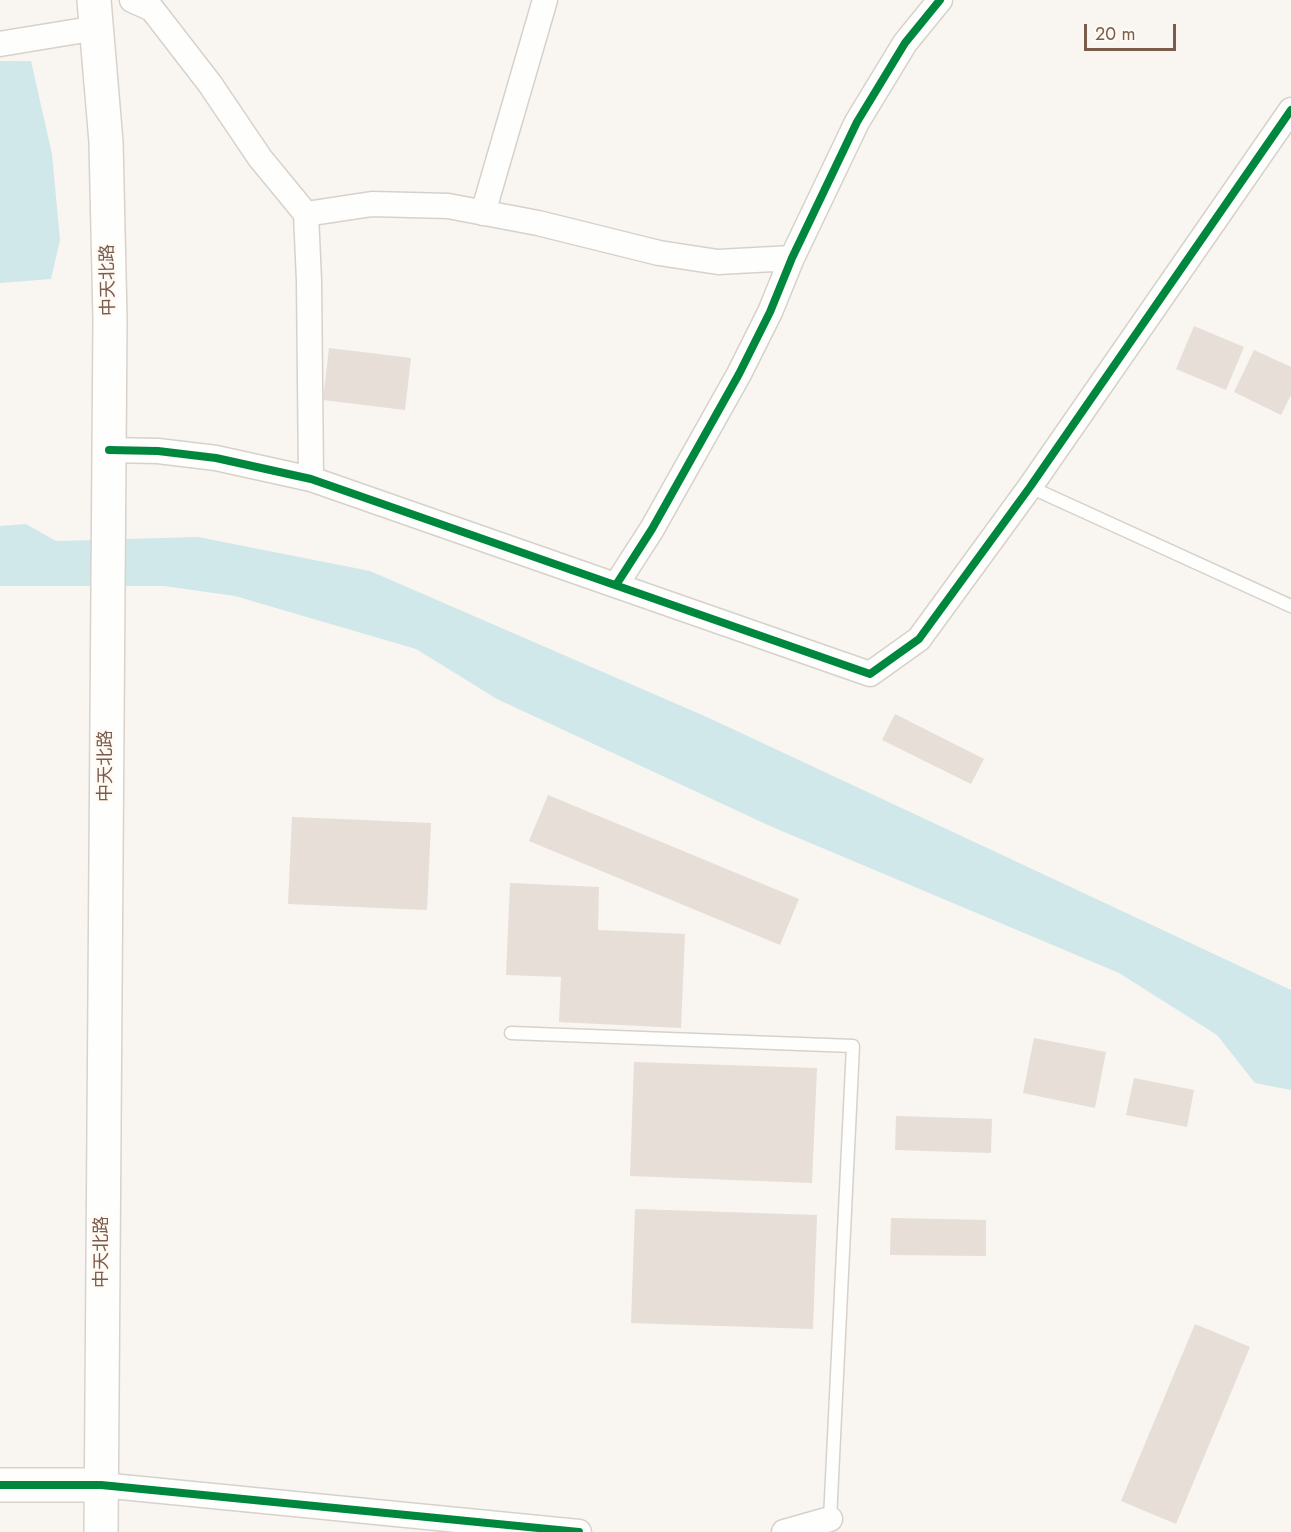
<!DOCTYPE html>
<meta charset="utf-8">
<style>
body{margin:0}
#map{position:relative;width:1291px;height:1532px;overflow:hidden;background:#f9f5f0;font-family:Jost,sans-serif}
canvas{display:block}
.scale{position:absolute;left:1084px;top:24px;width:92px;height:27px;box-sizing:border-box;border:3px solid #7a5c4d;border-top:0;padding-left:8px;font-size:18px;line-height:21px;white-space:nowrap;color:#7a5c4d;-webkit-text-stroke:4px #fffaf3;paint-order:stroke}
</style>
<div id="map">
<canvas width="1291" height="1532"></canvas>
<div class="scale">20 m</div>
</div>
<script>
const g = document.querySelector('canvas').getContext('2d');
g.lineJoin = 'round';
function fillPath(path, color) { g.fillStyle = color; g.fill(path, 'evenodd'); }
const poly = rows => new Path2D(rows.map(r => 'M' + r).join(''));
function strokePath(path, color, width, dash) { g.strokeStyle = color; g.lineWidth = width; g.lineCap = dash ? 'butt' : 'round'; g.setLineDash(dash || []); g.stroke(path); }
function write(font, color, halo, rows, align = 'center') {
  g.font = font + ' Jost,"Noto Sans SC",sans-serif'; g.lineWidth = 5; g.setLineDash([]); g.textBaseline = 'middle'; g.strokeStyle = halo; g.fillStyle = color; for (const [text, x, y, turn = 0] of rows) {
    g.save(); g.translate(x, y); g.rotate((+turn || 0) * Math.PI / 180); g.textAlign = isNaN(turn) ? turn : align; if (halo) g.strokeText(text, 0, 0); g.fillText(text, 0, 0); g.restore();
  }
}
fillPath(poly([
 [0,61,31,61,52,154,60,240,51,279,0,283],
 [26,524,56,541,198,537,370,571,709,718,1291,990,1291,1090,1255,1083,1217,1035,1119,973,770,826,497,699,416,649,235,596,164,586,0,586,0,526]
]), '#d0e8ea');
fillPath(poly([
 [1194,326,1244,347,1226,390,1176,369],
 [329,348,411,358,405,410,323,400],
 [1254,350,1291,367,1291,395,1281,415,1234,392],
 [895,714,984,759,971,784,882,740],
 [548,795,799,899,780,945,529,841],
 [292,817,431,823,427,910,288,904],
 [510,883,599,887,598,930,685,934,681,1028,559,1022,561,977,506,975],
 [1034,1038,1106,1052,1095,1108,1023,1093],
 [634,1062,817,1068,812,1183,630,1176],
 [1134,1078,1194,1090,1187,1127,1126,1115],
 [896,1116,992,1119,991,1153,895,1150],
 [635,1209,817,1215,813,1329,631,1323],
 [891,1218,986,1220,986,1256,890,1255],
 [1195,1324,1250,1347,1176,1524,1121,1501]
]), '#e6ded7');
const lane = poly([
 [1030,487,1291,606],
 [511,1033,853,1046,830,1519]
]);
const street = poly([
 [132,0,152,9,210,84,260,158,306,214,309,281,311,479],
 [0,44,97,28],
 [483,213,545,0],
 [306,214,372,204,448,206,538,223,659,253,718,262,792,258],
 [109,450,158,451,216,458,311,479,870,674,919,639,1030,487,1291,110],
 [616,585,652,529,739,374,770,312,792,258,857,122,905,43,940,0],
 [101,1485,579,1532],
 [784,1532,830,1519]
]);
const secondary = poly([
 [94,0,106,142,110,319,101,1532],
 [0,1485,101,1485]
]);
strokePath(lane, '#d7d1cb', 15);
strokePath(street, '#d7d1cb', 27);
strokePath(secondary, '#d9d2cb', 36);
strokePath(lane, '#fefefd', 12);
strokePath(street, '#fefefd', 24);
strokePath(secondary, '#fefefd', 33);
strokePath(poly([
 [109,450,158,451,216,458,311,479,870,674,919,639,1030,487,1291,110],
 [616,585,652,529,739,374,770,312,792,258,857,122,905,43,940,0],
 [0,1485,101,1485,579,1532]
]), '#00873e', 8);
write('18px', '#7a5c4d', '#fffaf3', [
 ["中天北路",109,280,-91],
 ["中天北路",107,766,-90],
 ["中天北路",103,1252,-90]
]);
</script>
